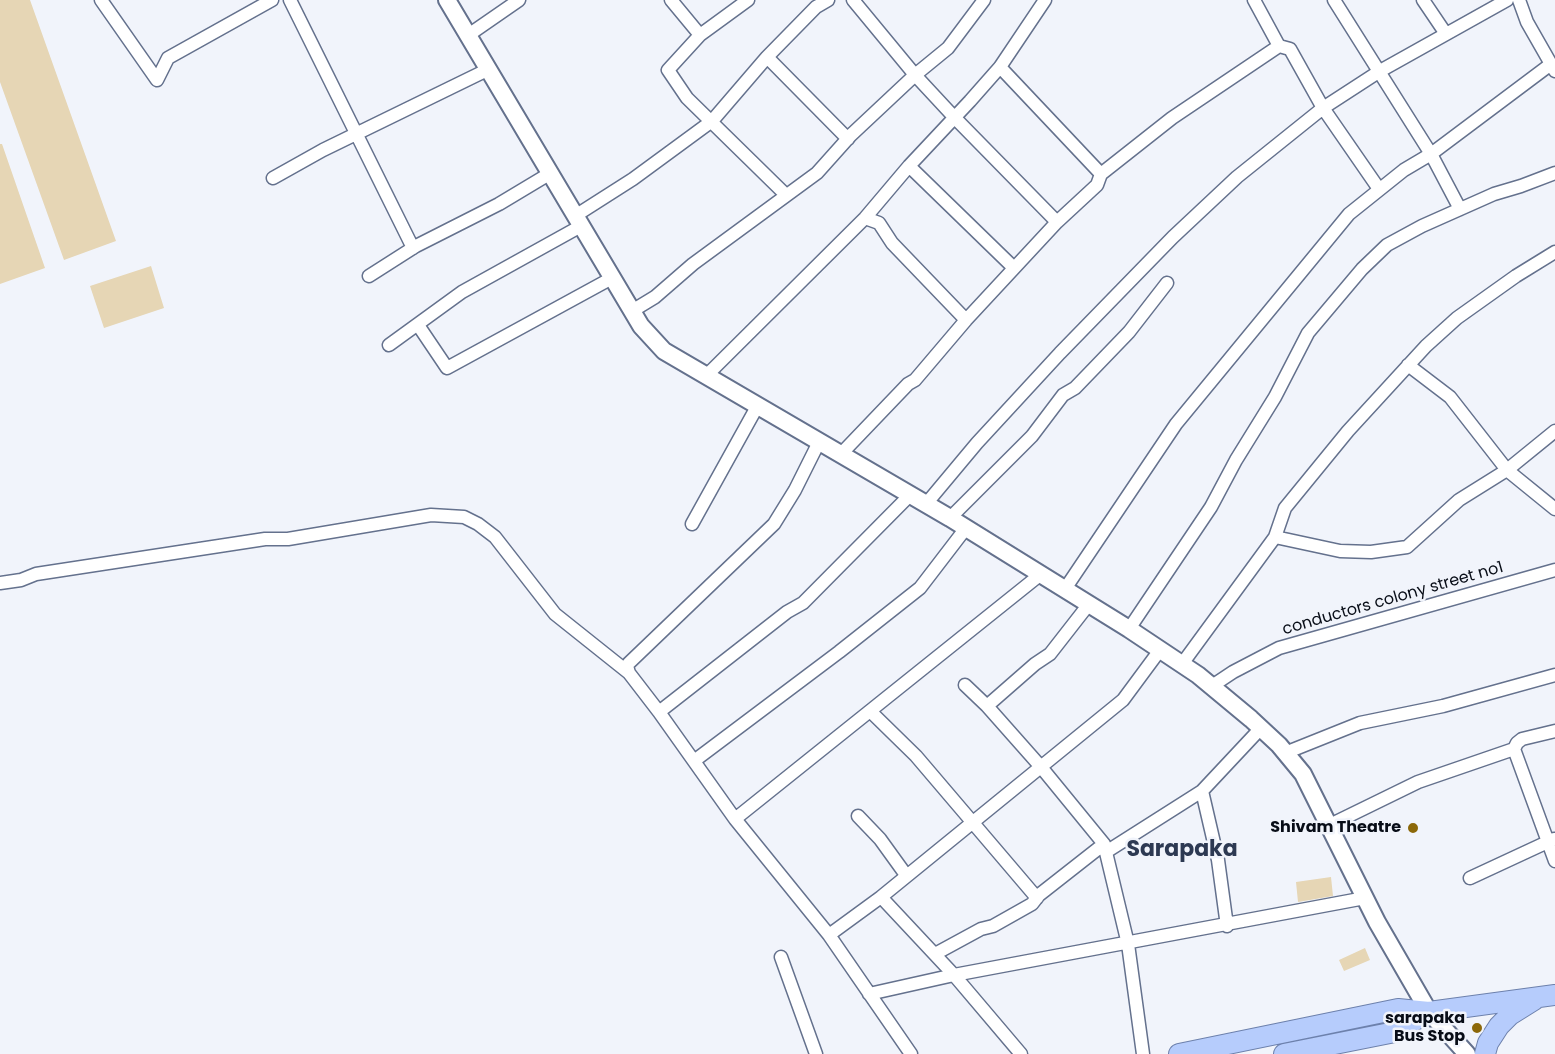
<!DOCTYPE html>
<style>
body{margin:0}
canvas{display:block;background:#f1f4fb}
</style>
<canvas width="1555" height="1054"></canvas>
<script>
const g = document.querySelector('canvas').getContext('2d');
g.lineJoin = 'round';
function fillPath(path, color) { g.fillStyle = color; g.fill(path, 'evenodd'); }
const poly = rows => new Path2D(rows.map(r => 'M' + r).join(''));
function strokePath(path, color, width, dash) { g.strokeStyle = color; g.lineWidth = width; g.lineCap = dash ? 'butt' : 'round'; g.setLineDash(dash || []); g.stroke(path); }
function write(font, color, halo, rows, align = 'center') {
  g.font = font + ' Poppins,sans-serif'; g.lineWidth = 5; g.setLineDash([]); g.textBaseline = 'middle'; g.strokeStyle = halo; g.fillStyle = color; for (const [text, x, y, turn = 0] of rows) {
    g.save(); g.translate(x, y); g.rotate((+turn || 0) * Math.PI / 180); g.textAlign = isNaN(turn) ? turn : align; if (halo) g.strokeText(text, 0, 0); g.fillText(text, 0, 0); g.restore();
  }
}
fillPath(poly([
 [0,0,30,0,116,241,64,260,0,82],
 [0,144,2,144,45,268,0,284],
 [151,266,164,308,104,328,90,286],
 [1331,877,1333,896,1298,902,1296,882],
 [1365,948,1370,960,1344,971,1339,960]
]), '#e6d6b5');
const minor = poly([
 [101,0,157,80,168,58,272,0],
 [290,0,413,248],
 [671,0,700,35],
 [748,0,700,35,668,70,687,98,786,195],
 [853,0,915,75,954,117,1057,222],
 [1254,0,1279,46],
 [1334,0,1431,154,1460,209],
 [1423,0,1446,34],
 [1519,0,1527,22,1555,71],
 [467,36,519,0],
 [767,57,848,139],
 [1000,67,1101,174],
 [909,166,1014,268],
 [273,178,323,150,487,70],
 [575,216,633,179,712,121,767,57,816,7,828,0],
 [865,218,879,223,892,243,966,320],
 [369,276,416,246,499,204,549,174],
 [632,311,655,297,693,264,817,173,851,135,915,75,948,48,984,0],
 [418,325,447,368,612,278],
 [389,345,462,292,581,226],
 [706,376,865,218,909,166,970,101,1000,67,1045,0],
 [1555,431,1507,470,1555,509],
 [841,454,908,384,915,380,966,320,1057,222,1097,185,1101,174,1172,118,1279,46,1290,49,1323,108,1379,189],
 [926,504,977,443,1060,353,1173,237,1237,177,1323,108,1380,71,1507,0],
 [950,518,1032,436,1063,395,1075,388,1129,332,1167,283],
 [692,524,758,405],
 [1275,537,1340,551,1371,552,1407,547,1459,500,1507,470,1450,397,1408,365],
 [0,583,21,580,36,574,265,539,288,539,431,515,464,517,478,524,495,537,555,614,629,673,659,712,735,819,829,935,911,1054],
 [1065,589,1176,424,1349,214,1404,170,1431,154,1551,64],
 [1089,604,1050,654,1035,664,987,706,1041,767,1104,844,1128,944,1143,1054],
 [1129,629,1211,507,1236,460,1275,397,1308,333,1362,269,1387,245,1422,226,1494,194,1521,186,1555,173],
 [1182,664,1275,537,1285,508,1348,431,1426,346,1457,318,1516,276,1555,252],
 [629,673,627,666,629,663,774,524,795,490,819,442],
 [965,685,987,706],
 [1212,686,1233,672,1279,648,1555,570],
 [870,711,916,756,1037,898],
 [659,712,787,612,803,603,910,495],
 [1555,731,1522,739,1517,743,1514,749,1555,861],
 [1285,753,1360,723,1443,706,1555,675],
 [694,761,839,652,920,588,966,528],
 [1202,791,1218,860,1227,926],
 [858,816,880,839,906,875],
 [735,819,1041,574],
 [1330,825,1418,782,1514,749],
 [1106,852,1202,791,1261,728],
 [1470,878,1554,839],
 [881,897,954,975,1021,1054],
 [829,935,881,897,1123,700,1160,650],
 [935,954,981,929,993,926,1032,904,1039,895,1104,844],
 [781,957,816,1054],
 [869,994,954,975,1365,898]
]);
const secondary = poly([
 [447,0,641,326,664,351,950,518,1129,629,1198,675,1251,719,1279,745,1303,774,1377,922,1429,1012,1467,1054]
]);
const trunk = poly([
 [1179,1054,1398,1009,1429,1012,1555,995],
 [1284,1054,1395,1032,1429,1012],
 [1485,1054,1488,1043,1499,1026,1510,1015,1534,1000]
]);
strokePath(minor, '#64718d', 15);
strokePath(secondary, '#64718d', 20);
strokePath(trunk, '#6d81ac', 22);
strokePath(minor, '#fff', 12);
strokePath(secondary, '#fff', 16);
strokePath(trunk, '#b6ccfc', 20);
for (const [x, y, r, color] of [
 [1413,828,6,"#8c6809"],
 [1477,1028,6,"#8c6809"]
]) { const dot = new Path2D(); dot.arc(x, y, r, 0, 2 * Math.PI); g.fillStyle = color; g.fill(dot); strokePath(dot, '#f1f4fb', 2); }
write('16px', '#080d17', '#f1f4fb', [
 ["conductors colony street no1",1393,599,-16]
]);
write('bold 16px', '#080d17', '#f1f4fb', [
 ["Shivam Theatre",1401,828],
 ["sarapaka",1465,1019],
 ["Bus Stop",1465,1037]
], 'right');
write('bold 22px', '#2d3952', '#f1f4fb', [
 ["Sarapaka",1182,850]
]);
</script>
